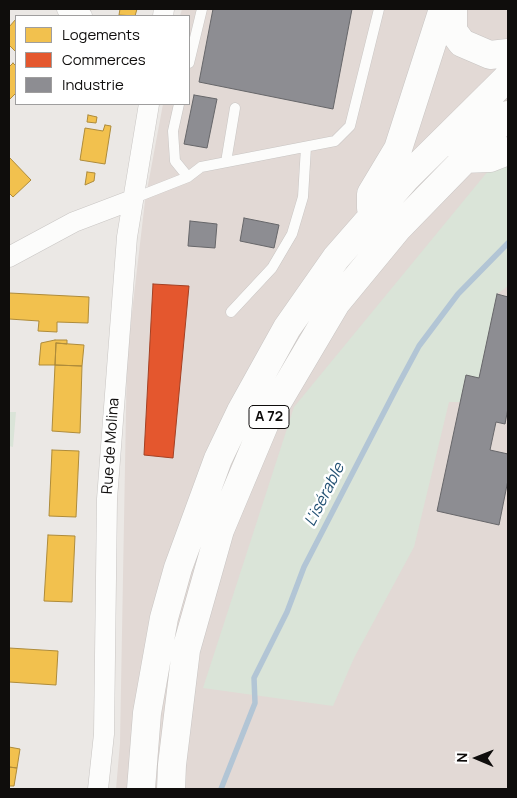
<!DOCTYPE html>
<meta charset="utf-8">
<style>
body{margin:0}
#map{position:relative;width:517px;height:798px;overflow:hidden;background:#ebe8e5;font-family:Manrope,sans-serif}
canvas{display:block}
.frame{position:absolute;inset:0;border:10px solid #0f0d0c;pointer-events:none}
.legend{position:absolute;left:15px;top:15px;width:175px;height:90px;box-sizing:border-box;background:#fff;border:1px solid #9f9e9e;margin:0;padding:6px 9px;list-style:none;font-size:15px;color:#0f0d0c}
.legend li{display:flex;align-items:center;gap:10px;height:25px}
.legend b{width:25px;border:1px solid #9f9e9e}
.north{position:absolute;left:452px;top:733px;width:50px;height:50px;-webkit-text-stroke:4px #fff;paint-order:stroke;rotate:271deg;font-size:14px;font-weight:700;line-height:20px;text-align:center;color:#0f0d0c}
.north::after{content:'';display:block;margin:auto;width:18px;height:22px;background:#0f0d0c;clip-path:polygon(50% 0,100% 100%,50% 72%,0 100%)}
</style>
<div id="map">
<canvas width="517" height="798"></canvas>
<div class="frame"></div>
<ul class="legend">
<li><b style="height:14px;background:#f2c14e"></b>Logements</li>
<li><b style="height:14px;background:#e4572e"></b>Commerces</li>
<li><b style="height:14px;background:#8d8d92"></b>Industrie</li>
</ul>
<div class="north">N</div>
</div>
<script>
const g = document.querySelector('canvas').getContext('2d');
g.lineJoin = 'round';
function fillPath(path, color) { g.fillStyle = color; g.fill(path, 'evenodd'); }
const poly = rows => new Path2D(rows.map(r => 'M' + r).join(''));
function strokePath(path, color, width, dash) { g.strokeStyle = color; g.lineWidth = width; g.lineCap = dash ? 'butt' : 'round'; g.setLineDash(dash || []); g.stroke(path); }
function write(font, color, halo, rows, align = 'center') {
  g.font = font + ' Manrope,sans-serif'; g.lineWidth = 5; g.setLineDash([]); g.textBaseline = 'middle'; g.strokeStyle = halo; g.fillStyle = color; for (const [text, x, y, turn = 0] of rows) {
    g.save(); g.translate(x, y); g.rotate((+turn || 0) * Math.PI / 180); g.textAlign = isNaN(turn) ? turn : align; if (halo) g.strokeText(text, 0, 0); g.fillText(text, 0, 0); g.restore();
  }
}
fillPath(poly([
 [182,9,508,9,508,789,116,789,120,743,127,355,145,201,163,104,189,104,189,16,180,16]
]), '#e2d9d5');
fillPath(poly([
 [508,161,508,286,497,294,479,378,466,375,460,402,449,402,414,547,354,658,333,706,203,688,294,407,493,165],
 [9,412,16,412,13,447,9,446]
]), '#dae4d8');
const homes = poly([
 [120,9,137,9,135,16,119,15,120,9],
 [16,19,16,49,15,51,9,45,9,27,16,19],
 [13,63,16,66,16,93,9,100,9,67,13,63],
 [88,115,97,117,96,123,87,122,88,115],
 [105,125,111,126,105,164,80,160,85,128,103,131,105,125],
 [9,157,31,180,13,197,9,193,9,157],
 [87,172,95,173,94,181,85,185,87,172],
 [9,293,89,297,88,323,57,322,57,332,38,331,39,321,9,319,9,293],
 [55,340,67,340,67,344,56,343,55,365,39,365,41,343,55,340],
 [56,343,84,345,82,366,55,365,56,343],
 [55,365,82,366,80,433,52,431,55,365],
 [52,450,79,451,76,517,49,516,52,450],
 [48,535,75,536,72,602,44,601,48,535],
 [9,648,58,651,56,685,9,682,9,648],
 [9,747,20,749,17,768,9,767,9,747],
 [9,767,17,768,14,786,9,786,9,767]
]);
fillPath(homes, '#f2c14e');
strokePath(homes, '#ae8b3a', 1);
const shops = poly([
 [153,284,189,286,173,458,144,455,153,284]
]);
fillPath(shops, '#e4572e');
strokePath(shops, '#a44124', 1);
const industry = poly([
 [213,9,352,9,333,109,199,82,213,9],
 [194,95,217,99,207,148,184,144,194,95],
 [244,218,279,225,274,248,240,241,244,218],
 [190,221,217,224,215,248,188,246,190,221],
 [497,294,508,297,508,408,505,424,496,422,490,450,508,454,508,480,499,525,437,511,466,375,479,378,497,294]
]);
fillPath(industry, '#8d8d92');
strokePath(industry, '#67676a', 1);
strokePath(poly([
 [221,789,255,703,254,678,287,612,304,567,397,387,419,346,458,294,508,243]
]), '#b2c5d5', 5.5);
const lane = poly([
 [189,63,202,9],
 [179,104,173,131,175,161,188,177],
 [226,162,235,108],
 [132,199,188,177,201,167,335,141,350,126,379,9],
 [231,312,272,268,292,234,303,197,306,147]
]);
const street = poly([
 [67,9,82,16],
 [163,16,164,9],
 [9,257,74,222,132,200],
 [98,789,104,734,107,499,127,237,149,104]
]);
const highway = poly([
 [453,9,453,31,462,43,490,55,508,53],
 [462,159,490,158,508,151],
 [371,208,371,194,398,149,443,9],
 [141,789,147,713,164,618,178,568,218,459,241,411,287,328,336,258,406,178,508,77],
 [171,789,172,765,186,650,220,530,265,423,336,303,397,229,508,115]
]);
strokePath(lane, '#c8c5c3', 11);
strokePath(street, '#c8c5c3', 21);
strokePath(highway, '#c8c5c3', 29);
strokePath(lane, '#fcfcfb', 10);
strokePath(street, '#fcfcfb', 20);
strokePath(highway, '#fcfcfb', 28);
for (const [x, y, w] of [
 [269,417,40]
]) { const box = new Path2D(); box.roundRect(x - w / 2, y - 11.5, w, 23, 4); g.fillStyle = '#fff'; g.fill(box); strokePath(box, '#0f0d0c', 1); }
write('bold 14px', '#0f0d0c', null, [
 ["A 72",269,417]
]);
write('15px', '#0f0d0c', '#fff', [
 ["Rue de Molina",111,446,-86]
]);
write('italic 16px', '#235173', '#fff', [
 ["L'isérable",325,495,-63]
]);
</script>
